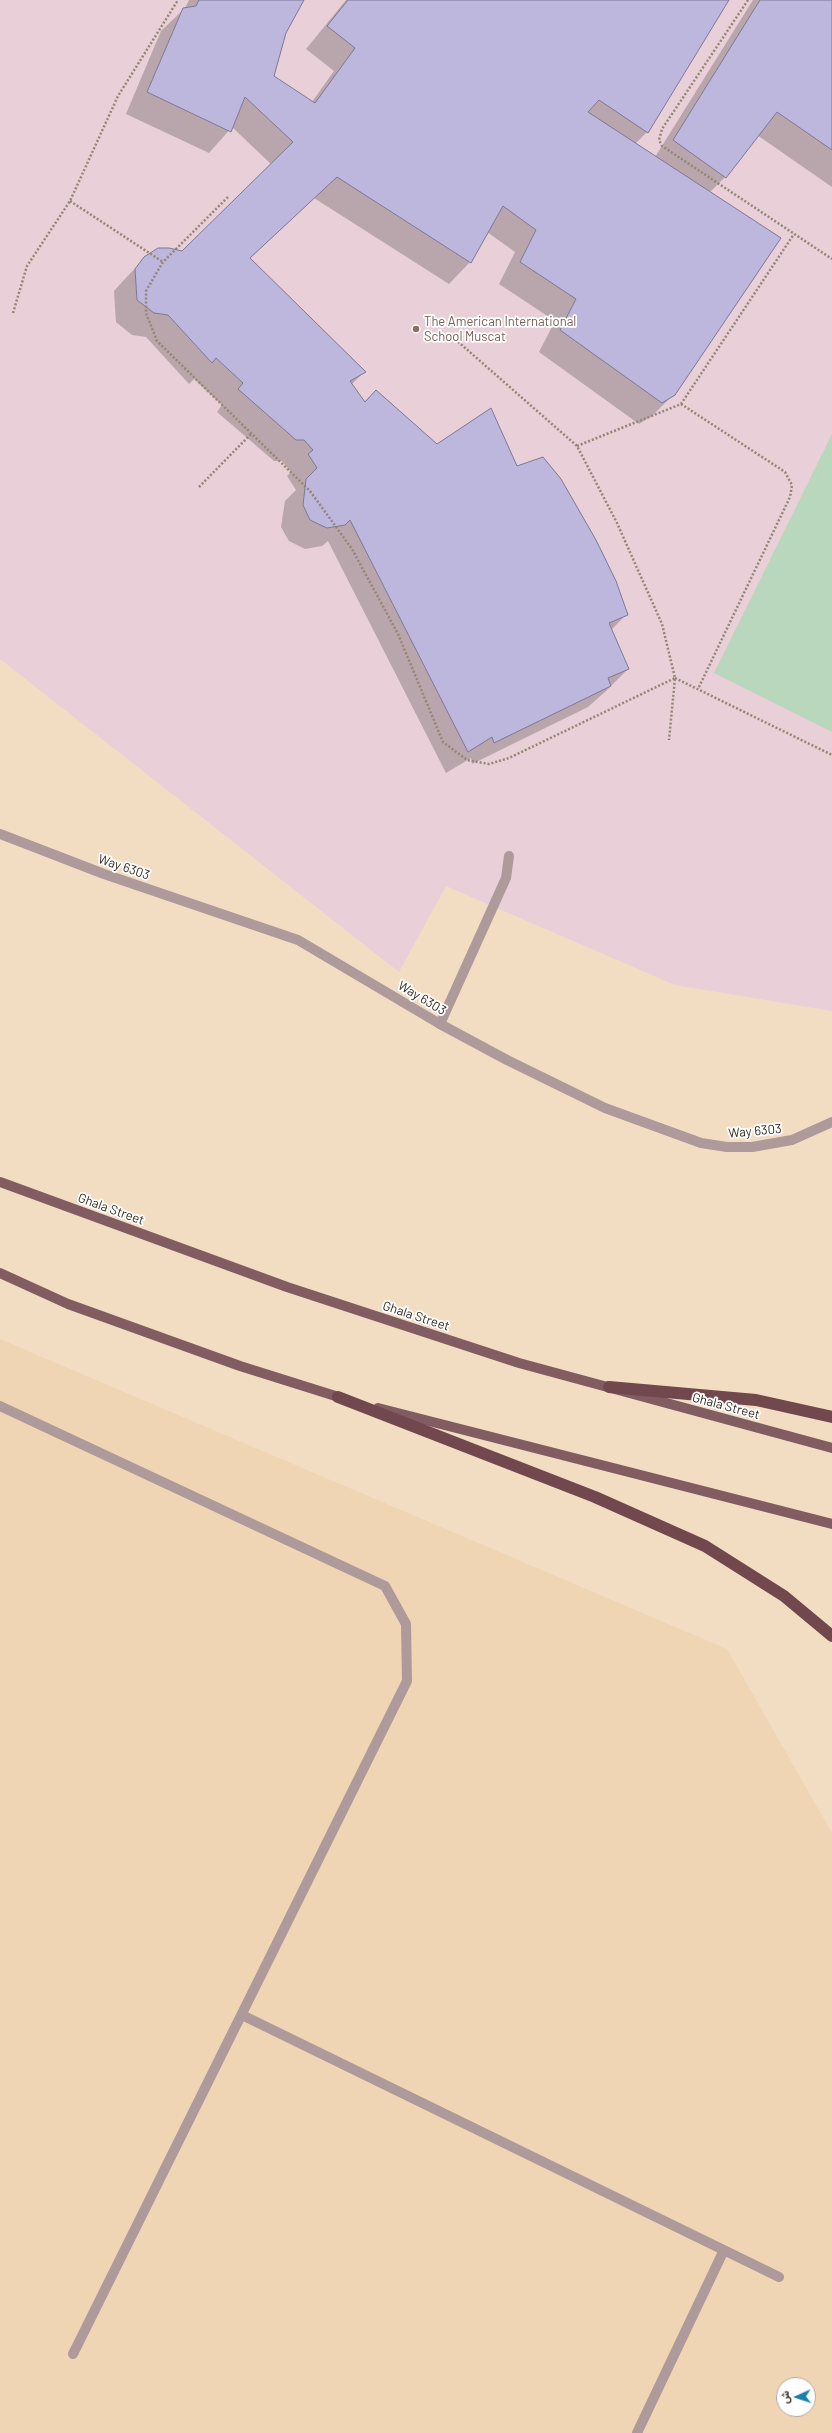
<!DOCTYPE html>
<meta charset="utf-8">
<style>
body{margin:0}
#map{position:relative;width:832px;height:2433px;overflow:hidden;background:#f2ddc3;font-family:Barlow,Vazirmatn,sans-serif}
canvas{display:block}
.north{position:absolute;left:776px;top:2377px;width:40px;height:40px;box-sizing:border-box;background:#fff;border:1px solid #aeaba7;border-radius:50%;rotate:267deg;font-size:11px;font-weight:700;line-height:16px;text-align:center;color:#342c22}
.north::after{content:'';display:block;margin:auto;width:14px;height:18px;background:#1981ab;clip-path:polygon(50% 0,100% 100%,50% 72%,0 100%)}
</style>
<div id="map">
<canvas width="832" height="2433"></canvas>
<div class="north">ش</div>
</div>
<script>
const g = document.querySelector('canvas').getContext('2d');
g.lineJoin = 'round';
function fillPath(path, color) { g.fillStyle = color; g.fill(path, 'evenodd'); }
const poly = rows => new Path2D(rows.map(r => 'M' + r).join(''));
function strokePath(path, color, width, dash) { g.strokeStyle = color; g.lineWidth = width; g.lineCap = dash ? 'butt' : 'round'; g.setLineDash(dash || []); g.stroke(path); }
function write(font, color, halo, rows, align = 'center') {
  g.font = font + ' Barlow,sans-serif'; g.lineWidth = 3.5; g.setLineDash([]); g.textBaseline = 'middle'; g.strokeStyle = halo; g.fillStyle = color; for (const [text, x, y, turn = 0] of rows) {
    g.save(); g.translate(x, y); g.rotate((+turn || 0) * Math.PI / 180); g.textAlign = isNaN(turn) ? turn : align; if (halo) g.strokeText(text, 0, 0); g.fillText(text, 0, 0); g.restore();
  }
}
fillPath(poly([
 [0,1339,727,1649,832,1833,832,2433,0,2433],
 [784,2385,808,2385,808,2409,784,2409]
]), '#efd5b4');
fillPath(poly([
 [0,0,832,0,832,1011,675,985,446,886,399,972,0,659]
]), '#e8cfd8');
fillPath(poly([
 [832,434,832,732,714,673]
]), '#b9d7bd');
fillPath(poly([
 [189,0,303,0,285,33,273,77,312,102,334,71,306,49,346,0,728,0,647,132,635,144,655,157,753,0,832,0,832,187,757,135,725,177,710,192,674,394,652,416,639,424,539,352,555,321,499,284,515,252,487,232,470,262,449,284,314,198,249,259,364,372,352,384,364,402,376,391,437,445,517,468,627,614,611,630,628,669,606,691,588,707,472,764,471,758,446,773,328,541,322,546,305,549,289,541,281,527,285,501,296,490,287,476,291,472,282,461,274,461,217,412,222,405,194,379,189,384,146,337,132,335,116,322,114,291,123,281,145,258,183,252,272,165,232,127,209,153,126,114,161,31,185,8]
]), '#0003');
const building = poly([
 [199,0,304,0,286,33,274,76,315,103,355,48,327,26,348,0,729,0,648,133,599,100,588,112,781,238,675,395,662,403,560,330,576,299,520,262,536,230,503,206,471,263,337,177,250,258,366,372,350,381,365,402,376,390,437,444,491,408,517,466,543,457,561,479,596,540,616,581,628,615,609,623,629,669,608,678,611,686,494,743,492,737,468,752,350,520,345,525,327,528,310,520,303,505,306,479,317,468,308,454,313,450,304,440,296,440,238,389,243,383,216,358,212,363,168,315,154,313,137,300,135,269,144,257,158,248,169,248,182,251,293,142,245,97,231,132,147,92,183,8,196,6,199,0],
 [760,0,832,0,832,150,777,112,726,178,673,140,760,0]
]);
fillPath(building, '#bdb7de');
strokePath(building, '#7d7994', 1);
strokePath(poly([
 [748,0,662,129,659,140,662,146,832,259],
 [228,197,163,262,146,291,146,313,157,341,310,491,352,549,398,634,443,742,467,760,489,764,509,758,675,678],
 [70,201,163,262],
 [13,313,27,266,70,201,118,96,178,0],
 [455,339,577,446,617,523,662,624,675,678,669,740],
 [681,404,785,472,792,485,790,497,698,689],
 [577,446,681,404,794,234],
 [199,487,251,434],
 [675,678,832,755]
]), '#948674', 2.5, [2, 2]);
strokePath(poly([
 [440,1024,506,878,509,856],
 [0,1406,385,1586,406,1624,407,1681,73,2354],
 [242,2015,779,2277],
 [637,2433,724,2250]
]), '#ae999b', 10);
strokePath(poly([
 [0,834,104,874,298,940,440,1024,507,1060,605,1108,701,1143,727,1147,752,1147,792,1140,832,1122]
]), '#ae999b', 10);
strokePath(poly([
 [0,1182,287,1287,519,1363,832,1448],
 [0,1273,68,1304,240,1366,345,1399],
 [378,1408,832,1524]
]), '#815d62', 10);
strokePath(poly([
 [609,1387,756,1400,832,1417],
 [338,1397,595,1497,705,1546,784,1596,832,1636]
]), '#70484e', 12);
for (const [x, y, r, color] of [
 [416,329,4,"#8d6e63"]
]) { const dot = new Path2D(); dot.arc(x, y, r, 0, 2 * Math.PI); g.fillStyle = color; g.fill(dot); strokePath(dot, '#fff', 1.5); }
write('13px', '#785e54', '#fff', [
 ["The American International",424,322],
 ["School Muscat",424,337]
], 'left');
write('13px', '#342c22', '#fff', [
 ["Way 6303",124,867,19],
 ["Way 6303",422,998,31],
 ["Way 6303",755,1131,-5],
 ["Ghala Street",111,1209,20],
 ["Ghala Street",416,1316,18],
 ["Ghala Street",726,1406,15]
]);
</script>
